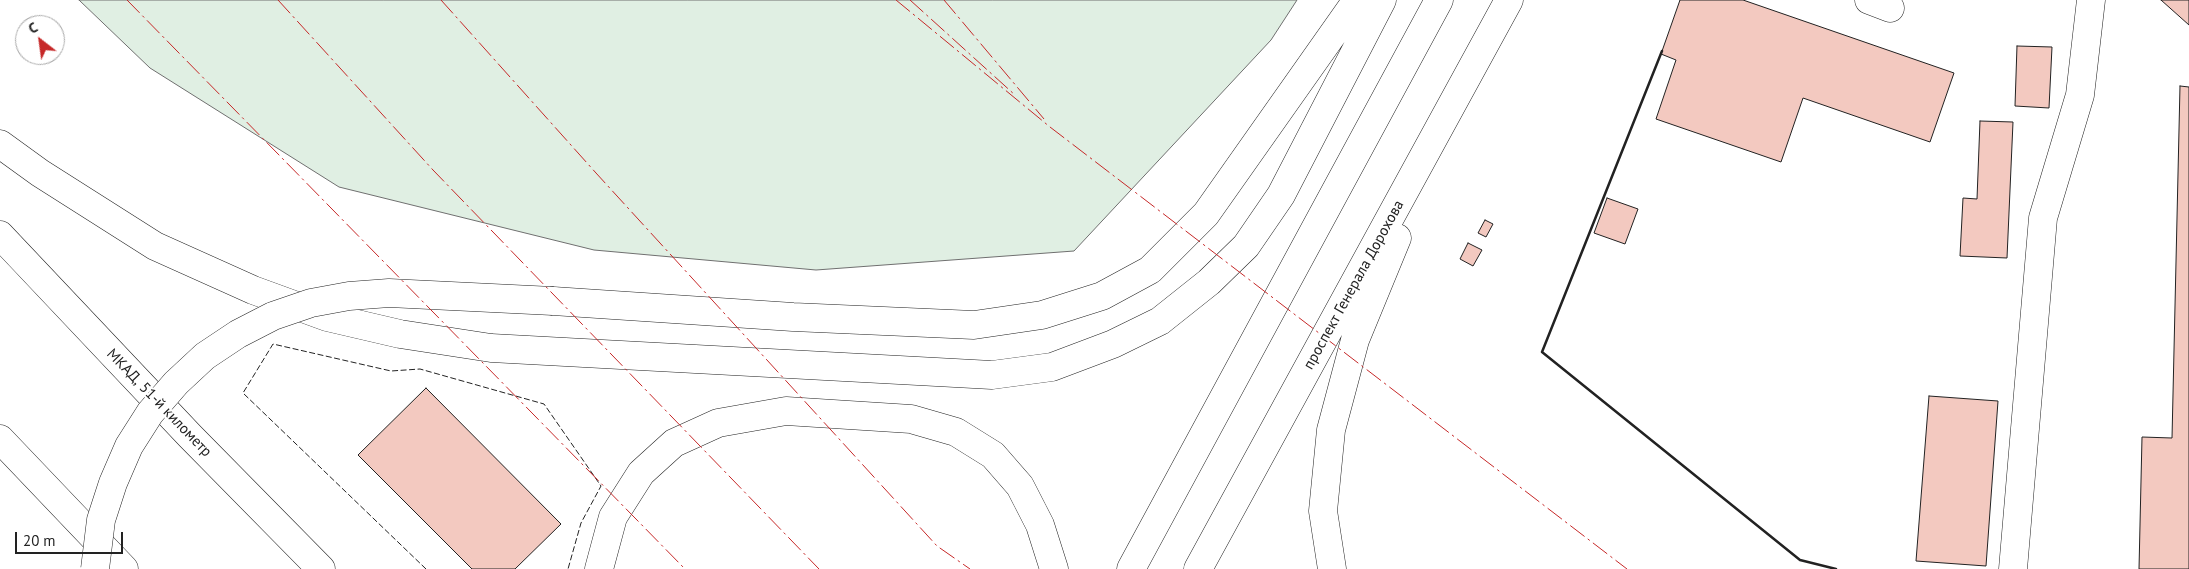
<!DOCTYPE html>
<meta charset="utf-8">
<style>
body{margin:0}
#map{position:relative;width:2189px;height:569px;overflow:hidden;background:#fff;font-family:"PT Sans",sans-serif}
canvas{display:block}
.north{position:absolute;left:15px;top:15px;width:50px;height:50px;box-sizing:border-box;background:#fff;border:1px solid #a7a7a7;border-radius:50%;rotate:330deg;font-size:14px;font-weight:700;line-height:20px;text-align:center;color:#222}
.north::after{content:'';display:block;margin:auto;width:18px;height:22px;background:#c62828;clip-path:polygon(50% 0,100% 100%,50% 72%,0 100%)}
.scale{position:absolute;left:15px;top:532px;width:108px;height:22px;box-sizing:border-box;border:2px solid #222;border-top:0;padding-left:6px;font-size:15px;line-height:18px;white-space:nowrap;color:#222;-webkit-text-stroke:4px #fff;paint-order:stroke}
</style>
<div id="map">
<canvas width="2189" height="569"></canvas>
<div class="north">С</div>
<div class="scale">20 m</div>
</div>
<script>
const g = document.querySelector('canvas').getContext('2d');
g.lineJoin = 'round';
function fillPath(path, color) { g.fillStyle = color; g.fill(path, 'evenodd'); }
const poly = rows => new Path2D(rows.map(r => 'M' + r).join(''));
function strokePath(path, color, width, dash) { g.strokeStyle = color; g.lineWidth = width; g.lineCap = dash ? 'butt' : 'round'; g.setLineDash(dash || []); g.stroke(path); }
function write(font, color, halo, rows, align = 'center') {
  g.font = font + ' "PT Sans",sans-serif'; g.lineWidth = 4; g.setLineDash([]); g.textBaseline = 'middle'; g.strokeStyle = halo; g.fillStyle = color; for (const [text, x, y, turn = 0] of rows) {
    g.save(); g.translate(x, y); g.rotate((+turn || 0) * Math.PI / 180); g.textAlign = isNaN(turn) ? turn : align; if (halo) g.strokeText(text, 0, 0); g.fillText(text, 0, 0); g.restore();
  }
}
const green = poly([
 [79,0,1297,0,1271,40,1074,251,816,270,594,250,339,187,150,68,79,0]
]);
fillPath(green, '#e0efe3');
strokePath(green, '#6f6f6f', 1);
const building = poly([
 [1680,0,1743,0,1954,73,1930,142,1803,98,1781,162,1656,119,1676,60,1661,54,1680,0],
 [2161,0,2189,0,2189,25,2161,0],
 [2017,46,2052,47,2049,108,2015,106,2017,46],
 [2180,86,2189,87,2189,569,2139,569,2142,437,2172,438,2180,86],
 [1980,121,2013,122,2007,258,1960,256,1963,198,1977,199,1980,121],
 [1607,198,1638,209,1625,244,1594,233,1607,198],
 [1485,220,1493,224,1486,237,1478,233,1485,220],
 [1468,243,1482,250,1473,266,1460,259,1468,243],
 [426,388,561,524,515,569,472,569,358,455,426,388],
 [1929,396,1998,401,1986,566,1916,561,1929,396]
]);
fillPath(building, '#f3c9c0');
strokePath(building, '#222', 1);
const minor = poly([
 [1869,0,1890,8],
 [599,569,613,517,641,473,674,443,718,423,786,411,911,419,956,432,993,455,1020,486,1040,525,1054,569],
 [1131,569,1439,0],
 [2013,569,2043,218,2080,95,2091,0]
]);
const major = poly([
 [0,144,40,173,155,246,253,290,327,317,400,334,491,348,992,375,1052,367,1113,344,1160,321,1209,282,1246,246,1281,195,1382,0],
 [553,301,793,317,974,325,1042,315,1102,296,1150,270,1206,214,1357,0],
 [1198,569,1509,0],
 [1332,569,1323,511,1331,430,1355,340,1397,238]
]);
const highway = poly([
 [0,235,190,436,321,569],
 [0,439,124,569]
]);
strokePath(minor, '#222', 29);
strokePath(major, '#222', 29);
strokePath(highway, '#222', 29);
strokePath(minor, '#fff', 28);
strokePath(major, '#fff', 28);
strokePath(highway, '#fff', 28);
const majorBridge = poly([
 [95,569,101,520,113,483,129,446,150,413,176,383,205,356,238,334,273,316,311,303,349,296,389,293,553,301]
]);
strokePath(majorBridge, '#222', 29, []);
strokePath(majorBridge, '#fff', 28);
strokePath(poly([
 [426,569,243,393,273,344,391,371,420,369,544,404,601,486,581,523,568,569]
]), '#222', 1, [6, 2.5]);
strokePath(poly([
 [1662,51,1542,352,1800,560,1836,569]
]), '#222', 2.5);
strokePath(poly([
 [127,0,685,569],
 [278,0,433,170,819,569],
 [441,0,596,173,937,546,970,569],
 [896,0,1050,127,1627,569],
 [910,0,1015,95],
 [944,0,1044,119]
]), '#c62828', 1, [18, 4, 2.5, 4]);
write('15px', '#222', '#fff', [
 ["проспект Генерала Дорохова",1354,285,-61],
 ["МКАД, 51-й километр",159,403,46]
]);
</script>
